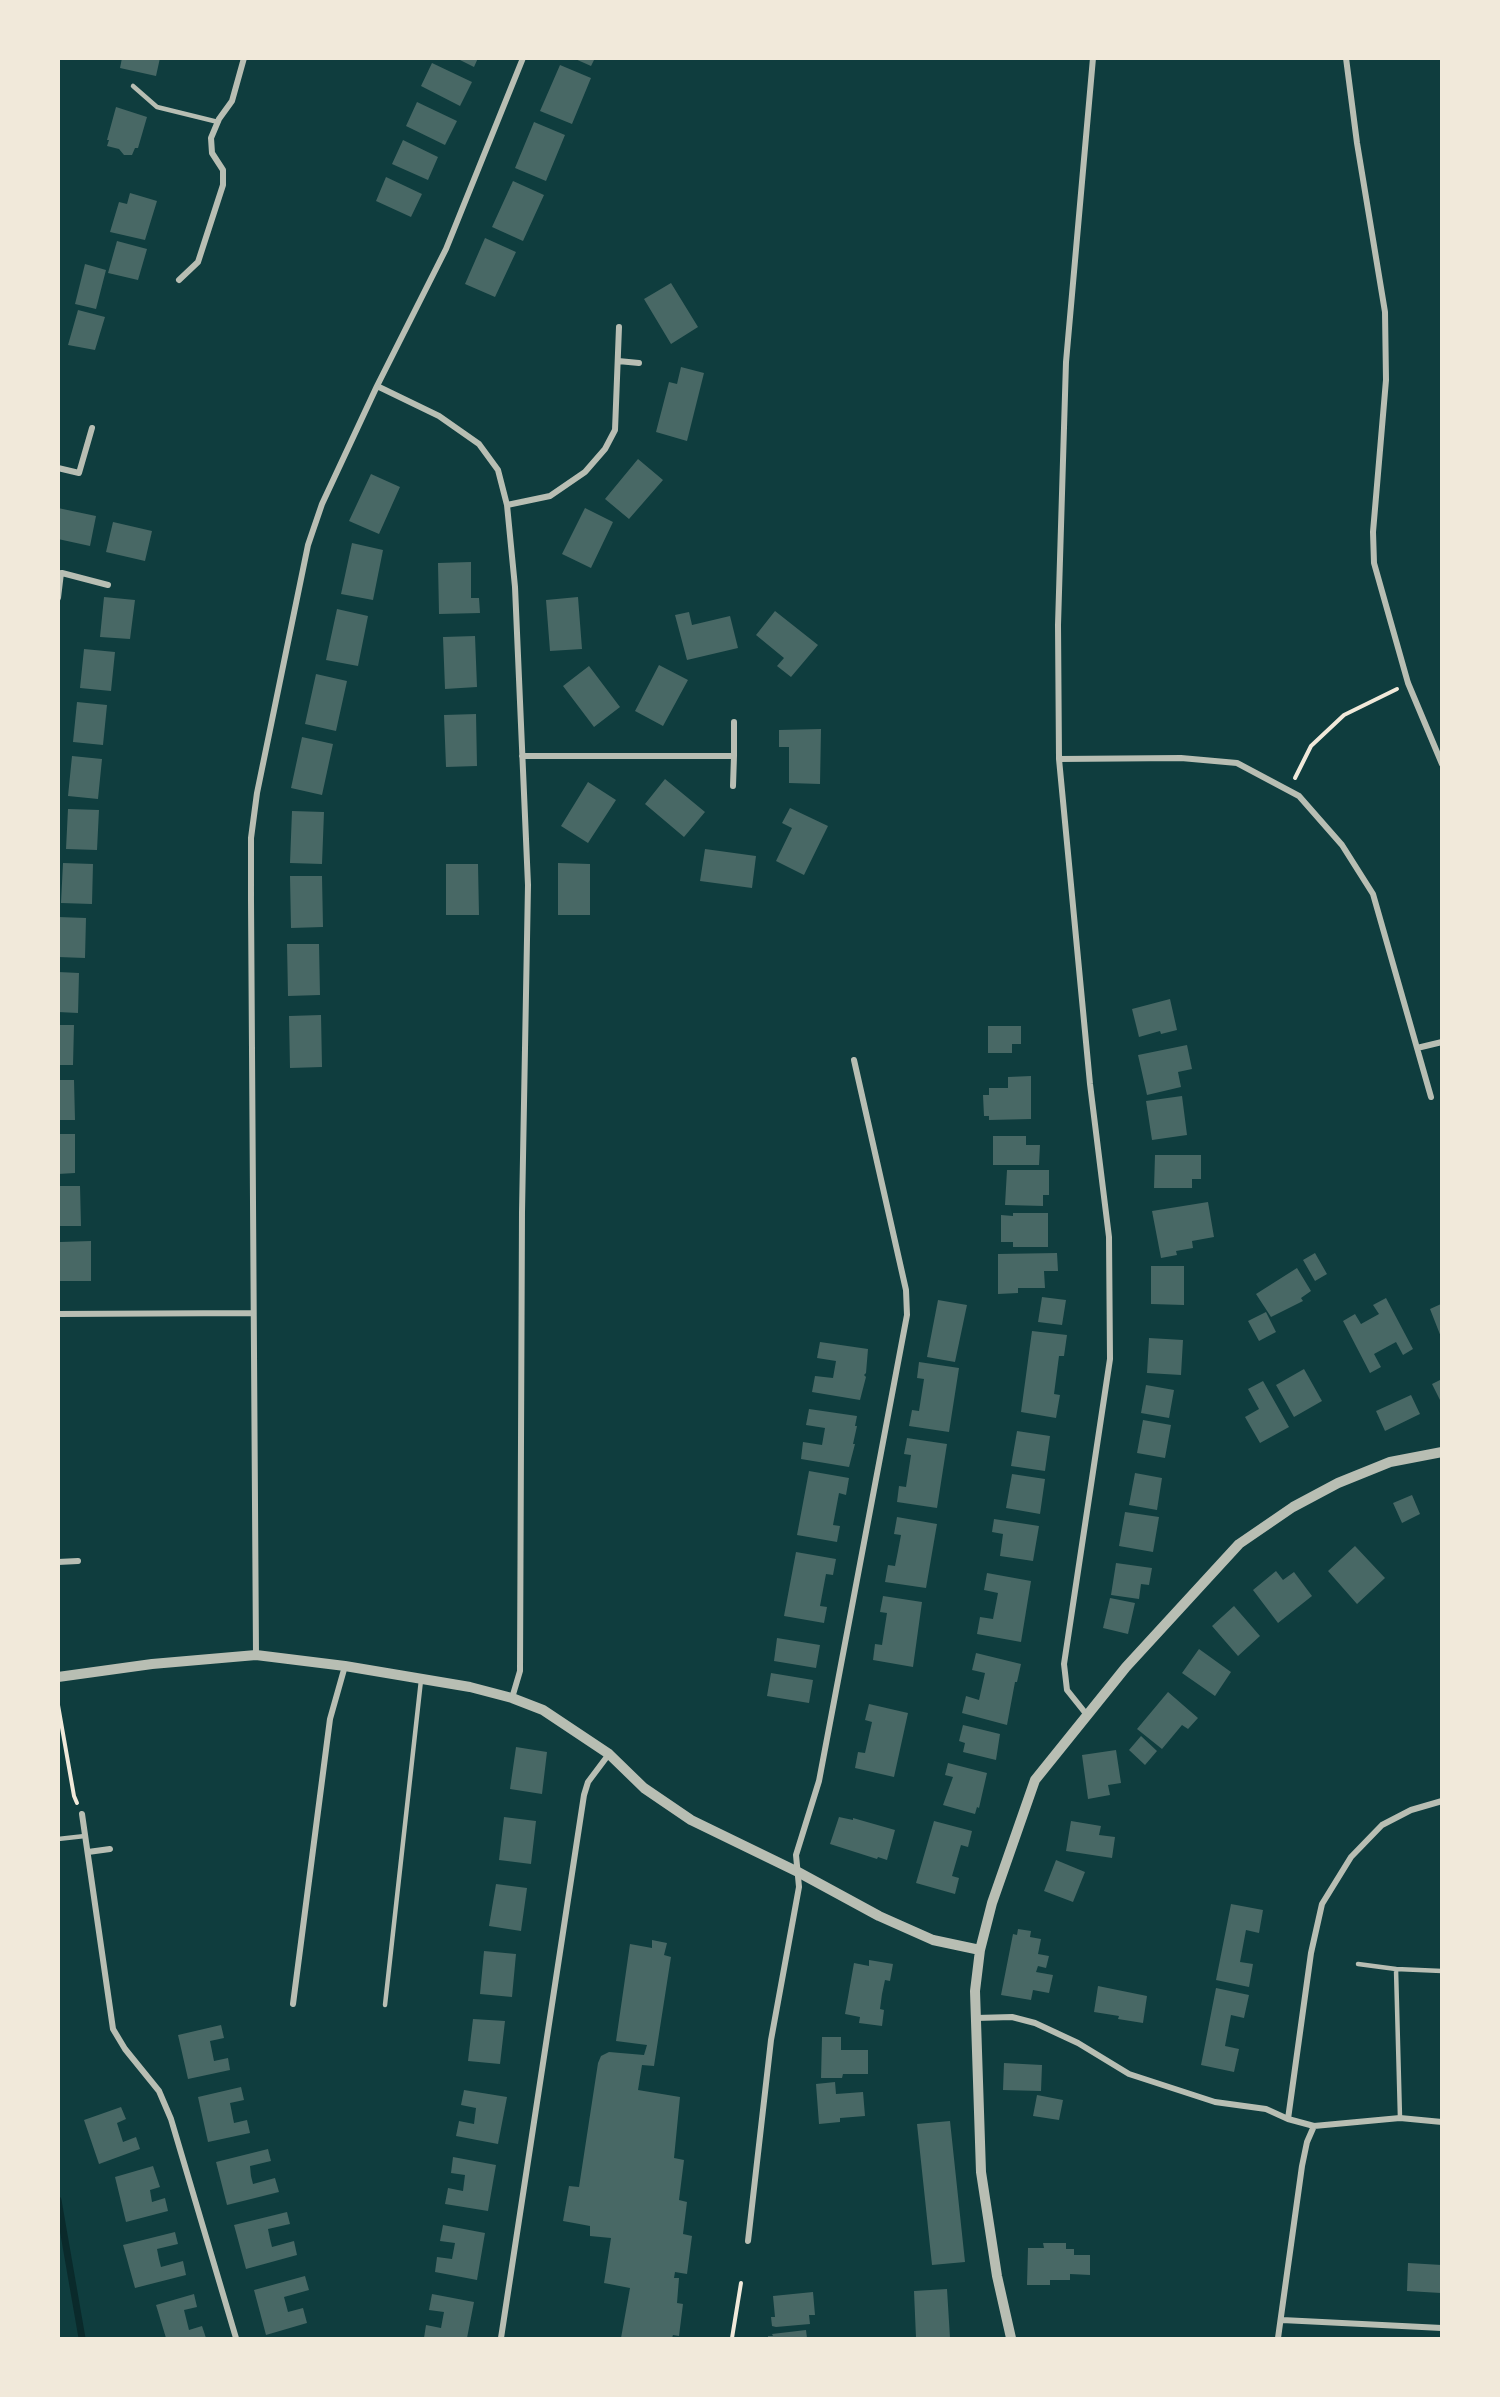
<!DOCTYPE html>
<style>
body{margin:0}
#map{position:relative;width:1500px;height:2397px;overflow:hidden;background:#0f3d3e;font-family:"Alegreya Sans",sans-serif}
canvas{display:block}
.frame{position:absolute;inset:0;border:60px solid #f1e9da;pointer-events:none}
</style>
<div id="map">
<canvas width="1500" height="2397"></canvas>
<div class="frame"></div>
</div>
<script>
const g = document.querySelector('canvas').getContext('2d');
g.lineJoin = 'round';
const poly = rows => new Path2D(rows.map(r => 'M' + r).join(''));
function strokePath(path, color, width, dash) { g.strokeStyle = color; g.lineWidth = width; g.lineCap = dash ? 'butt' : 'round'; g.setLineDash(dash || []); g.stroke(path); }
function fillPath(path, color) { g.fillStyle = color; g.fill(path, 'evenodd'); }
strokePath(poly([
 [58,2200,82,2338]
]), '#0a2a2b', 7);
fillPath(poly([
 [122,58,160,58,156,76,120,68],
 [456,58,478,58,474,67],
 [573,58,595,58,591,66],
 [432,63,472,82,460,106,421,86],
 [560,65,591,78,572,124,540,111],
 [417,102,457,121,445,145,406,126],
 [116,107,147,117,138,148,135,148,132,155,124,155,119,149,107,146,109,140,107,140],
 [534,122,565,135,546,181,515,168],
 [403,140,438,157,428,180,392,164],
 [386,177,422,194,411,217,376,201],
 [513,181,544,195,523,241,492,227],
 [130,193,157,201,145,240,110,232,119,202,127,204],
 [485,238,516,252,495,297,465,284],
 [117,241,147,249,138,280,108,273],
 [85,264,106,270,96,309,75,304],
 [671,283,698,327,671,344,644,299],
 [78,310,105,317,95,350,68,345],
 [681,367,704,373,687,441,656,432,669,382,677,384],
 [638,459,663,480,629,519,605,499],
 [371,474,400,487,379,534,349,521],
 [58,508,96,516,90,546,58,539],
 [585,508,613,522,591,568,562,554],
 [113,522,152,531,145,561,106,552],
 [352,543,383,550,373,600,341,594],
 [471,562,471,598,479,598,480,613,439,614,438,563],
 [104,597,135,600,130,639,100,637],
 [578,597,582,649,550,651,546,600],
 [337,609,368,616,358,666,326,660],
 [775,611,818,645,791,677,777,666,784,658,756,635],
 [689,612,692,625,730,616,738,648,687,660,675,615],
 [475,636,477,687,445,689,443,637],
 [84,649,115,652,111,691,80,688],
 [659,665,688,680,663,726,635,711],
 [589,666,620,707,594,727,563,686],
 [316,674,347,681,336,731,305,724],
 [77,702,107,705,103,745,73,742],
 [476,714,477,766,446,767,444,715],
 [821,729,820,784,789,783,789,747,779,747,779,730],
 [302,737,333,744,322,795,291,788],
 [72,756,102,759,98,799,68,796],
 [665,779,705,812,684,837,645,804],
 [588,782,616,800,588,843,561,826],
 [790,808,828,826,804,875,776,861,792,828,782,823],
 [68,809,99,810,97,850,66,849],
 [292,811,324,812,322,864,290,863],
 [705,849,756,856,752,888,700,881],
 [63,863,93,864,92,904,61,903],
 [558,863,590,864,590,915,558,915],
 [446,864,478,864,479,915,446,915],
 [290,876,322,876,323,927,291,928],
 [58,917,86,918,85,958,58,957],
 [287,944,319,944,320,995,288,996],
 [58,972,79,973,78,1013,58,1012],
 [1170,999,1177,1030,1161,1034,1160,1031,1139,1037,1132,1009],
 [321,1015,322,1067,290,1068,289,1016],
 [58,1025,74,1025,73,1065,58,1065],
 [988,1026,1021,1026,1021,1044,1012,1044,1012,1053,988,1053],
 [1187,1045,1192,1069,1178,1072,1181,1087,1147,1095,1138,1055],
 [1031,1076,1031,1119,989,1120,989,1116,984,1116,983,1095,989,1095,989,1088,1008,1088,1008,1077],
 [58,1080,74,1080,75,1120,58,1120],
 [1182,1096,1187,1135,1152,1140,1146,1101],
 [58,1134,75,1134,75,1173,58,1174],
 [993,1136,1026,1136,1026,1145,1040,1145,1039,1165,993,1165],
 [1155,1155,1201,1155,1201,1179,1192,1179,1192,1188,1154,1188],
 [1007,1170,1049,1170,1049,1195,1043,1195,1043,1206,1005,1205],
 [58,1186,80,1186,81,1226,58,1226],
 [1208,1202,1214,1237,1192,1241,1193,1248,1176,1251,1177,1255,1161,1258,1152,1211],
 [1013,1213,1048,1213,1048,1247,1013,1247,1013,1242,1001,1242,1001,1215,1013,1216],
 [91,1241,91,1281,60,1281,60,1242],
 [1057,1253,1058,1271,1044,1271,1045,1288,1018,1288,1018,1293,998,1294,998,1254],
 [1315,1253,1327,1274,1315,1281,1303,1260],
 [1151,1266,1184,1266,1184,1305,1151,1304],
 [1297,1268,1311,1291,1301,1298,1303,1301,1271,1317,1256,1294],
 [1042,1297,1066,1300,1062,1325,1038,1322],
 [1386,1298,1413,1349,1403,1355,1396,1342,1374,1354,1381,1367,1370,1373,1343,1321,1355,1314,1361,1324,1379,1314,1373,1305],
 [938,1300,967,1305,955,1362,927,1357],
 [1441,1304,1441,1337,1430,1309],
 [1266,1312,1276,1332,1259,1341,1248,1321],
 [1032,1331,1067,1335,1064,1356,1059,1356,1054,1394,1060,1395,1056,1418,1021,1412],
 [1149,1338,1183,1340,1181,1375,1147,1373],
 [820,1342,868,1349,866,1373,864,1375,866,1377,860,1400,812,1392,815,1376,833,1378,836,1361,817,1358],
 [919,1362,959,1368,949,1432,909,1426,912,1410,919,1411,924,1379,917,1378],
 [1304,1369,1322,1401,1294,1417,1276,1385],
 [1442,1379,1442,1404,1432,1384],
 [1263,1381,1289,1427,1260,1443,1245,1417,1259,1409,1248,1389],
 [1146,1385,1174,1390,1169,1418,1141,1413],
 [1411,1395,1420,1414,1385,1431,1376,1411],
 [809,1409,857,1416,855,1426,857,1426,853,1444,855,1444,849,1467,801,1459,803,1442,822,1445,825,1428,806,1425],
 [1143,1420,1171,1425,1165,1458,1137,1453],
 [1017,1431,1050,1436,1045,1471,1011,1466],
 [907,1438,947,1444,937,1508,897,1502,899,1486,906,1487,911,1455,904,1454],
 [809,1471,849,1478,846,1495,839,1493,833,1525,840,1526,837,1542,797,1535],
 [1135,1473,1162,1478,1157,1510,1129,1505],
 [1012,1474,1045,1479,1040,1514,1006,1508],
 [1412,1495,1420,1514,1402,1523,1393,1503],
 [1125,1512,1159,1517,1153,1552,1119,1546],
 [897,1517,937,1524,926,1588,885,1582,888,1565,895,1566,898,1551,901,1535,894,1534],
 [994,1519,1039,1526,1033,1561,1000,1556,1003,1534,992,1532],
 [1355,1546,1385,1578,1357,1604,1328,1571],
 [796,1552,836,1559,833,1575,826,1574,820,1606,827,1607,824,1623,784,1616],
 [1116,1563,1152,1568,1149,1585,1141,1584,1139,1599,1111,1595],
 [1276,1571,1283,1580,1294,1572,1312,1596,1278,1623,1253,1590],
 [987,1573,1031,1581,1021,1642,977,1634,980,1617,993,1619,998,1593,984,1590],
 [883,1596,922,1602,913,1667,873,1660,875,1644,882,1645,887,1613,880,1612],
 [1110,1598,1135,1603,1128,1634,1103,1628],
 [1234,1606,1260,1636,1238,1656,1212,1626],
 [777,1638,820,1645,816,1668,774,1661],
 [1199,1649,1231,1672,1215,1696,1182,1673],
 [976,1653,1021,1664,1017,1682,1015,1682,1007,1725,962,1713,966,1696,979,1700,985,1673,972,1670],
 [771,1673,813,1680,809,1703,767,1696],
 [1168,1692,1198,1718,1188,1729,1182,1725,1162,1749,1137,1729],
 [869,1704,908,1713,894,1777,855,1768,858,1752,865,1753,872,1722,865,1720],
 [963,1725,1000,1734,996,1760,963,1752,965,1743,959,1741],
 [1141,1736,1157,1751,1145,1765,1129,1750],
 [516,1747,547,1752,542,1794,510,1789],
 [1116,1750,1121,1783,1108,1785,1110,1795,1088,1799,1082,1755],
 [948,1763,987,1773,979,1808,977,1807,975,1814,943,1805,953,1777,945,1775],
 [504,1817,536,1821,531,1864,499,1860],
 [839,1817,853,1820,853,1818,895,1830,887,1860,878,1857,877,1859,830,1844],
 [934,1821,972,1831,968,1847,961,1845,952,1876,959,1878,955,1894,916,1883],
 [1071,1821,1101,1826,1099,1835,1115,1837,1112,1858,1066,1851],
 [1056,1860,1085,1872,1073,1902,1044,1891],
 [496,1884,527,1888,521,1931,489,1926],
 [1231,1904,1263,1910,1259,1933,1246,1930,1240,1962,1253,1964,1249,1987,1216,1980],
 [1018,1929,1031,1931,1030,1937,1041,1939,1038,1954,1049,1956,1046,1968,1038,1966,1036,1972,1053,1975,1049,1993,1033,1990,1031,2000,1001,1995,1013,1934,1017,1935],
 [652,1940,667,1943,664,1955,671,1957,654,2066,642,2065,638,2090,680,2097,674,2158,684,2160,679,2200,687,2202,683,2234,692,2236,687,2274,675,2272,674,2278,679,2278,677,2303,683,2304,679,2336,673,2335,672,2338,621,2338,630,2288,604,2283,611,2238,590,2236,590,2226,563,2221,569,2186,579,2187,598,2063,601,2056,609,2052,644,2055,647,2045,616,2041,630,1944,652,1948],
 [484,1951,516,1954,512,1997,480,1994],
 [869,1960,893,1964,890,1981,885,1980,882,1994,880,2009,884,2010,882,2026,859,2023,860,2017,845,2014,854,1963,869,1966],
 [1098,1986,1147,1996,1143,2023,1118,2019,1119,2016,1094,2012],
 [1216,1988,1249,1995,1244,2018,1231,2015,1225,2046,1239,2049,1234,2072,1201,2065],
 [473,2019,505,2021,500,2064,468,2061],
 [221,2025,224,2038,210,2041,214,2061,228,2058,230,2070,188,2079,178,2035],
 [822,2037,841,2037,841,2050,868,2050,868,2074,843,2074,842,2078,821,2078],
 [1004,2063,1042,2065,1041,2091,1003,2090],
 [835,2082,836,2094,863,2092,865,2116,840,2118,840,2122,819,2124,816,2084],
 [241,2087,244,2100,230,2103,234,2123,247,2120,250,2133,208,2142,198,2097],
 [464,2090,507,2097,498,2144,456,2136,459,2121,474,2124,476,2108,461,2105],
 [1037,2095,1063,2100,1059,2120,1033,2116],
 [121,2107,126,2119,117,2123,123,2142,136,2137,140,2149,99,2164,84,2120],
 [950,2121,965,2262,932,2265,917,2124],
 [268,2149,271,2161,250,2166,251,2176,253,2184,275,2178,279,2192,227,2205,216,2162],
 [453,2157,496,2165,488,2211,445,2204,448,2188,463,2191,465,2175,451,2173],
 [153,2166,160,2187,150,2190,152,2202,165,2198,168,2211,126,2222,115,2177],
 [287,2212,290,2224,268,2229,270,2239,272,2247,294,2241,297,2255,246,2269,234,2225],
 [443,2225,485,2233,477,2280,435,2272,437,2257,452,2259,455,2243,440,2241],
 [175,2232,178,2244,157,2249,159,2259,161,2267,183,2261,186,2275,135,2288,123,2245],
 [1043,2243,1066,2243,1066,2249,1074,2249,1074,2255,1090,2255,1090,2275,1070,2274,1070,2280,1050,2280,1050,2285,1027,2285,1028,2248,1044,2248],
 [1408,2263,1442,2265,1441,2293,1407,2291],
 [305,2276,309,2290,284,2297,288,2312,303,2308,307,2323,266,2335,254,2290],
 [947,2289,950,2338,916,2338,914,2291],
 [813,2292,815,2315,809,2315,810,2324,776,2327,772,2326,771,2317,775,2317,773,2296],
 [194,2294,197,2307,184,2310,189,2330,202,2326,206,2338,166,2338,156,2305],
 [432,2294,474,2302,467,2338,424,2338,426,2325,441,2328,444,2312,429,2310],
 [806,2330,807,2338,768,2338,768,2336,773,2336,772,2334]
]), '#486865');
strokePath(poly([
 [1295,778,1311,746,1344,715,1397,689],
 [58,1705,74,1796,77,1803],
 [732,2338,741,2283]
]), '#f1e9da', 4);
strokePath(poly([
 [133,86,157,107,218,122],
 [58,1839,85,1836],
 [1358,1964,1396,1969],
 [385,2005,421,1680],
 [1400,2118,1396,1969,1442,1971]
]), '#b8beb3', 4.5);
strokePath(poly([
 [1346,58,1357,143,1385,312,1386,380,1373,532,1374,563,1408,683,1442,764],
 [179,280,198,262,223,185,223,170,212,153,211,138,219,119,232,101,244,58],
 [618,361,639,363],
 [377,386,439,416,479,444,498,470,507,505,515,587,528,885,522,1212,520,1671,512,1698],
 [58,468,79,473,92,428],
 [507,505,550,496,585,472,605,449,615,430,619,327],
 [62,573,108,585],
 [58,598,61,573],
 [522,756,734,756,733,786],
 [734,756,734,722],
 [1059,759,1181,758,1237,763,1299,796,1342,845,1373,894,1431,1097],
 [1417,1048,1442,1042],
 [58,1314,252,1313],
 [58,1562,78,1561],
 [256,1655,251,900,251,838,257,793,308,545,322,504,377,386,446,249,523,58],
 [1087,1715,1067,1690,1064,1664,1110,1359,1109,1237,1090,1084,1059,759,1058,625,1066,362,1093,58],
 [82,1814,113,2029,125,2049,159,2091,171,2119,236,2338],
 [88,1852,110,1849],
 [293,2004,330,1719,345,1666],
 [976,2018,1012,2017,1035,2023,1078,2043,1129,2074,1215,2102,1266,2109,1288,2119,1314,2126,1400,2118,1442,2122],
 [1288,2119,1311,1953,1322,1904,1351,1857,1382,1825,1411,1810,1442,1801],
 [748,2241,771,2040,799,1887,796,1855,819,1781,907,1315,906,1290,854,1060],
 [1282,2320,1442,2328],
 [501,2338,584,1795,588,1782,609,1754],
 [1278,2338,1302,2166,1307,2142,1314,2126]
]), '#b8beb3', 6);
strokePath(poly([
 [58,1677,152,1664,256,1655,345,1666,470,1687,512,1698,543,1710,609,1754,644,1788,691,1820,798,1872,879,1916,933,1940,980,1950],
 [1011,2338,997,2276,981,2172,975,1991,980,1950,992,1903,1035,1780,1126,1667,1239,1544,1293,1507,1338,1483,1390,1462,1442,1452]
]), '#b8beb3', 10);
</script>
